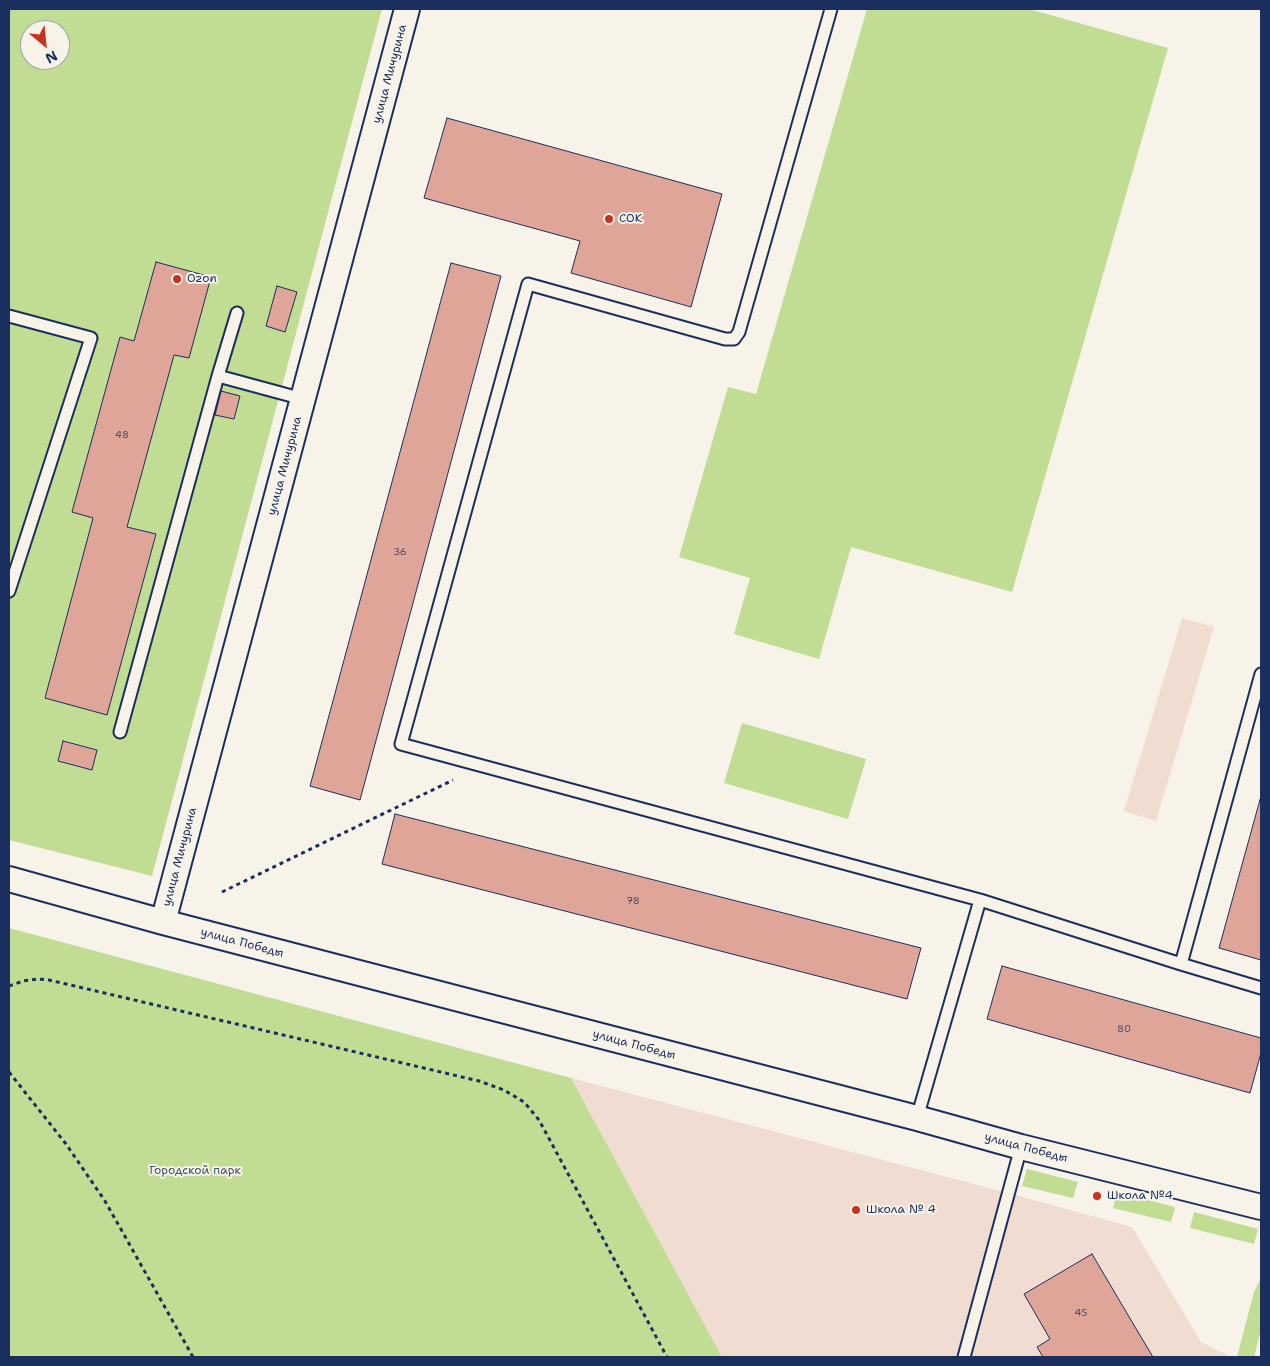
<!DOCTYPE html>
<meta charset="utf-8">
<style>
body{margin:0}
#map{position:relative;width:1270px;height:1366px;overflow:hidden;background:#f7f3e8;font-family:"Shantell Sans",sans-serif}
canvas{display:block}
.frame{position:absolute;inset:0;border:10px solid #1b2f5e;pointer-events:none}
.north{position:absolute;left:20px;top:20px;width:50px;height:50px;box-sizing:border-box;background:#f7f3e8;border:1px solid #9fa5b1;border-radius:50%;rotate:152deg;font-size:14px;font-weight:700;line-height:20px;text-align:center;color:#1b2f5e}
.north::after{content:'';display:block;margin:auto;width:18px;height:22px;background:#c8321e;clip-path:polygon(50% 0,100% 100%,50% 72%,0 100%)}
</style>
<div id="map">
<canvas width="1270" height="1366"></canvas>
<div class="frame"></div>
<div class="north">N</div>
</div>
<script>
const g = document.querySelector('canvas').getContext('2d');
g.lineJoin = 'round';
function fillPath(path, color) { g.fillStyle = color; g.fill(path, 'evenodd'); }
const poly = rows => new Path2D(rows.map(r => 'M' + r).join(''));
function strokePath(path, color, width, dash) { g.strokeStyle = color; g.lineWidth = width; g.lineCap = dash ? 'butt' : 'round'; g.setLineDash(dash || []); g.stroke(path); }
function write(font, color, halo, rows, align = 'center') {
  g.font = font + ' "Shantell Sans",sans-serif'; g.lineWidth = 4; g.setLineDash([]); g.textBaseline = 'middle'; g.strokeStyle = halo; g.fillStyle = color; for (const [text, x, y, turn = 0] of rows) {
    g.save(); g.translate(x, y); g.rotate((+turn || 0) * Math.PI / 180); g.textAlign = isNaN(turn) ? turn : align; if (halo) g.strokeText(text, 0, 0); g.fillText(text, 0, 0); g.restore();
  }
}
fillPath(poly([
 [1182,618,1214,627,1156,821,1124,811],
 [571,1078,1008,1193,1132,1227,1201,1342,1227,1355,1226,1357,722,1357]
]), '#f0dcd0');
fillPath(poly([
 [9,9,382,9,152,876,9,840],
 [30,30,60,30,60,60,30,60],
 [867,9,1029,9,1168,48,1012,592,851,547,819,659,734,634,750,578,679,557,728,387,756,394],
 [742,723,866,759,848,819,724,783],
 [9,928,571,1078,722,1357,9,1357],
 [1027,1169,1078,1182,1073,1198,1022,1186],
 [1117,1192,1175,1207,1171,1222,1113,1208],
 [1194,1212,1258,1229,1254,1244,1190,1228],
 [1261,1278,1261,1330,1254,1357,1237,1357,1254,1292]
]), '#c1dc93');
const building = poly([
 [447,118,722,194,691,307,571,273,580,241,424,198,447,118],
 [156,262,211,277,189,358,174,355,127,527,156,534,107,715,45,698,93,518,72,512,120,337,134,341,156,262],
 [451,263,501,276,360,800,310,786,451,263],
 [277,286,297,292,285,332,266,326,277,286],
 [221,391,240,396,234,419,215,415,221,391],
 [63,741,97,750,92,770,58,761,63,741],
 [1261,796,1261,960,1219,948,1261,796],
 [395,814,921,948,907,999,382,864,395,814],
 [1002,966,1261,1038,1261,1053,1250,1093,987,1019,1002,966],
 [1092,1254,1138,1332,1153,1357,1043,1357,1037,1347,1050,1339,1024,1294,1092,1254]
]);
fillPath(building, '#dea598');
strokePath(building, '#1b2f5e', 1);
const lane = poly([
 [831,9,739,332,734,339,725,339,528,284,401,744,980,900,1181,964,1261,674],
 [237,313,218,376,303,399],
 [9,316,91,338,9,591],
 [120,732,218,376],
 [1181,964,1261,988],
 [917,1118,980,900],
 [964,1357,1021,1147]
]);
const street = poly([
 [9,879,163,922,917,1118,1021,1147,1261,1207],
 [163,922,407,9]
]);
strokePath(lane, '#1b2f5e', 15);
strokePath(street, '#1b2f5e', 28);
strokePath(poly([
 [222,892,453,780],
 [9,986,23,981,38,979,49,980,479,1081,504,1090,524,1102,539,1120,667,1357],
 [9,1072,66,1144,105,1201,193,1357]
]), '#1b2f5e', 3, [4, 4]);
strokePath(lane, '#f7f3e8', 11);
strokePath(street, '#f7f3e8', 24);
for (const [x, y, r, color] of [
 [609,219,5,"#c8321e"],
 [177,279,5,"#c8321e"],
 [1097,1196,5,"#c8321e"],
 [856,1210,5,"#c8321e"]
]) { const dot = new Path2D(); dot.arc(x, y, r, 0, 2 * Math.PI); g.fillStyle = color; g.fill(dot); strokePath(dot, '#f7f3e8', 2); }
write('10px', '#4c4c6c', null, [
 ["48",122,435],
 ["36",400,552],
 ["78",633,901],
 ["80",1124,1029],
 ["45",1081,1313]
]);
write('12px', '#1b2f5e', '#f7f3e8', [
 ["улица Мичурина",390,74,-75],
 ["улица Мичурина",285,466,-75],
 ["улица Мичурина",180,857,-75],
 ["улица Победы",242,943,15],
 ["улица Победы",634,1045,15],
 ["улица Победы",1026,1148,15]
]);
write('12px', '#1b2f5e', '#f7f3e8', [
 ["СОК",619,219],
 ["Ozon",187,279],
 ["Школа №4",1107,1196],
 ["Школа № 4",866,1210]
], 'left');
write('12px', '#3c5269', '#f7f3e8', [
 ["Городской парк",195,1171]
]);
</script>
